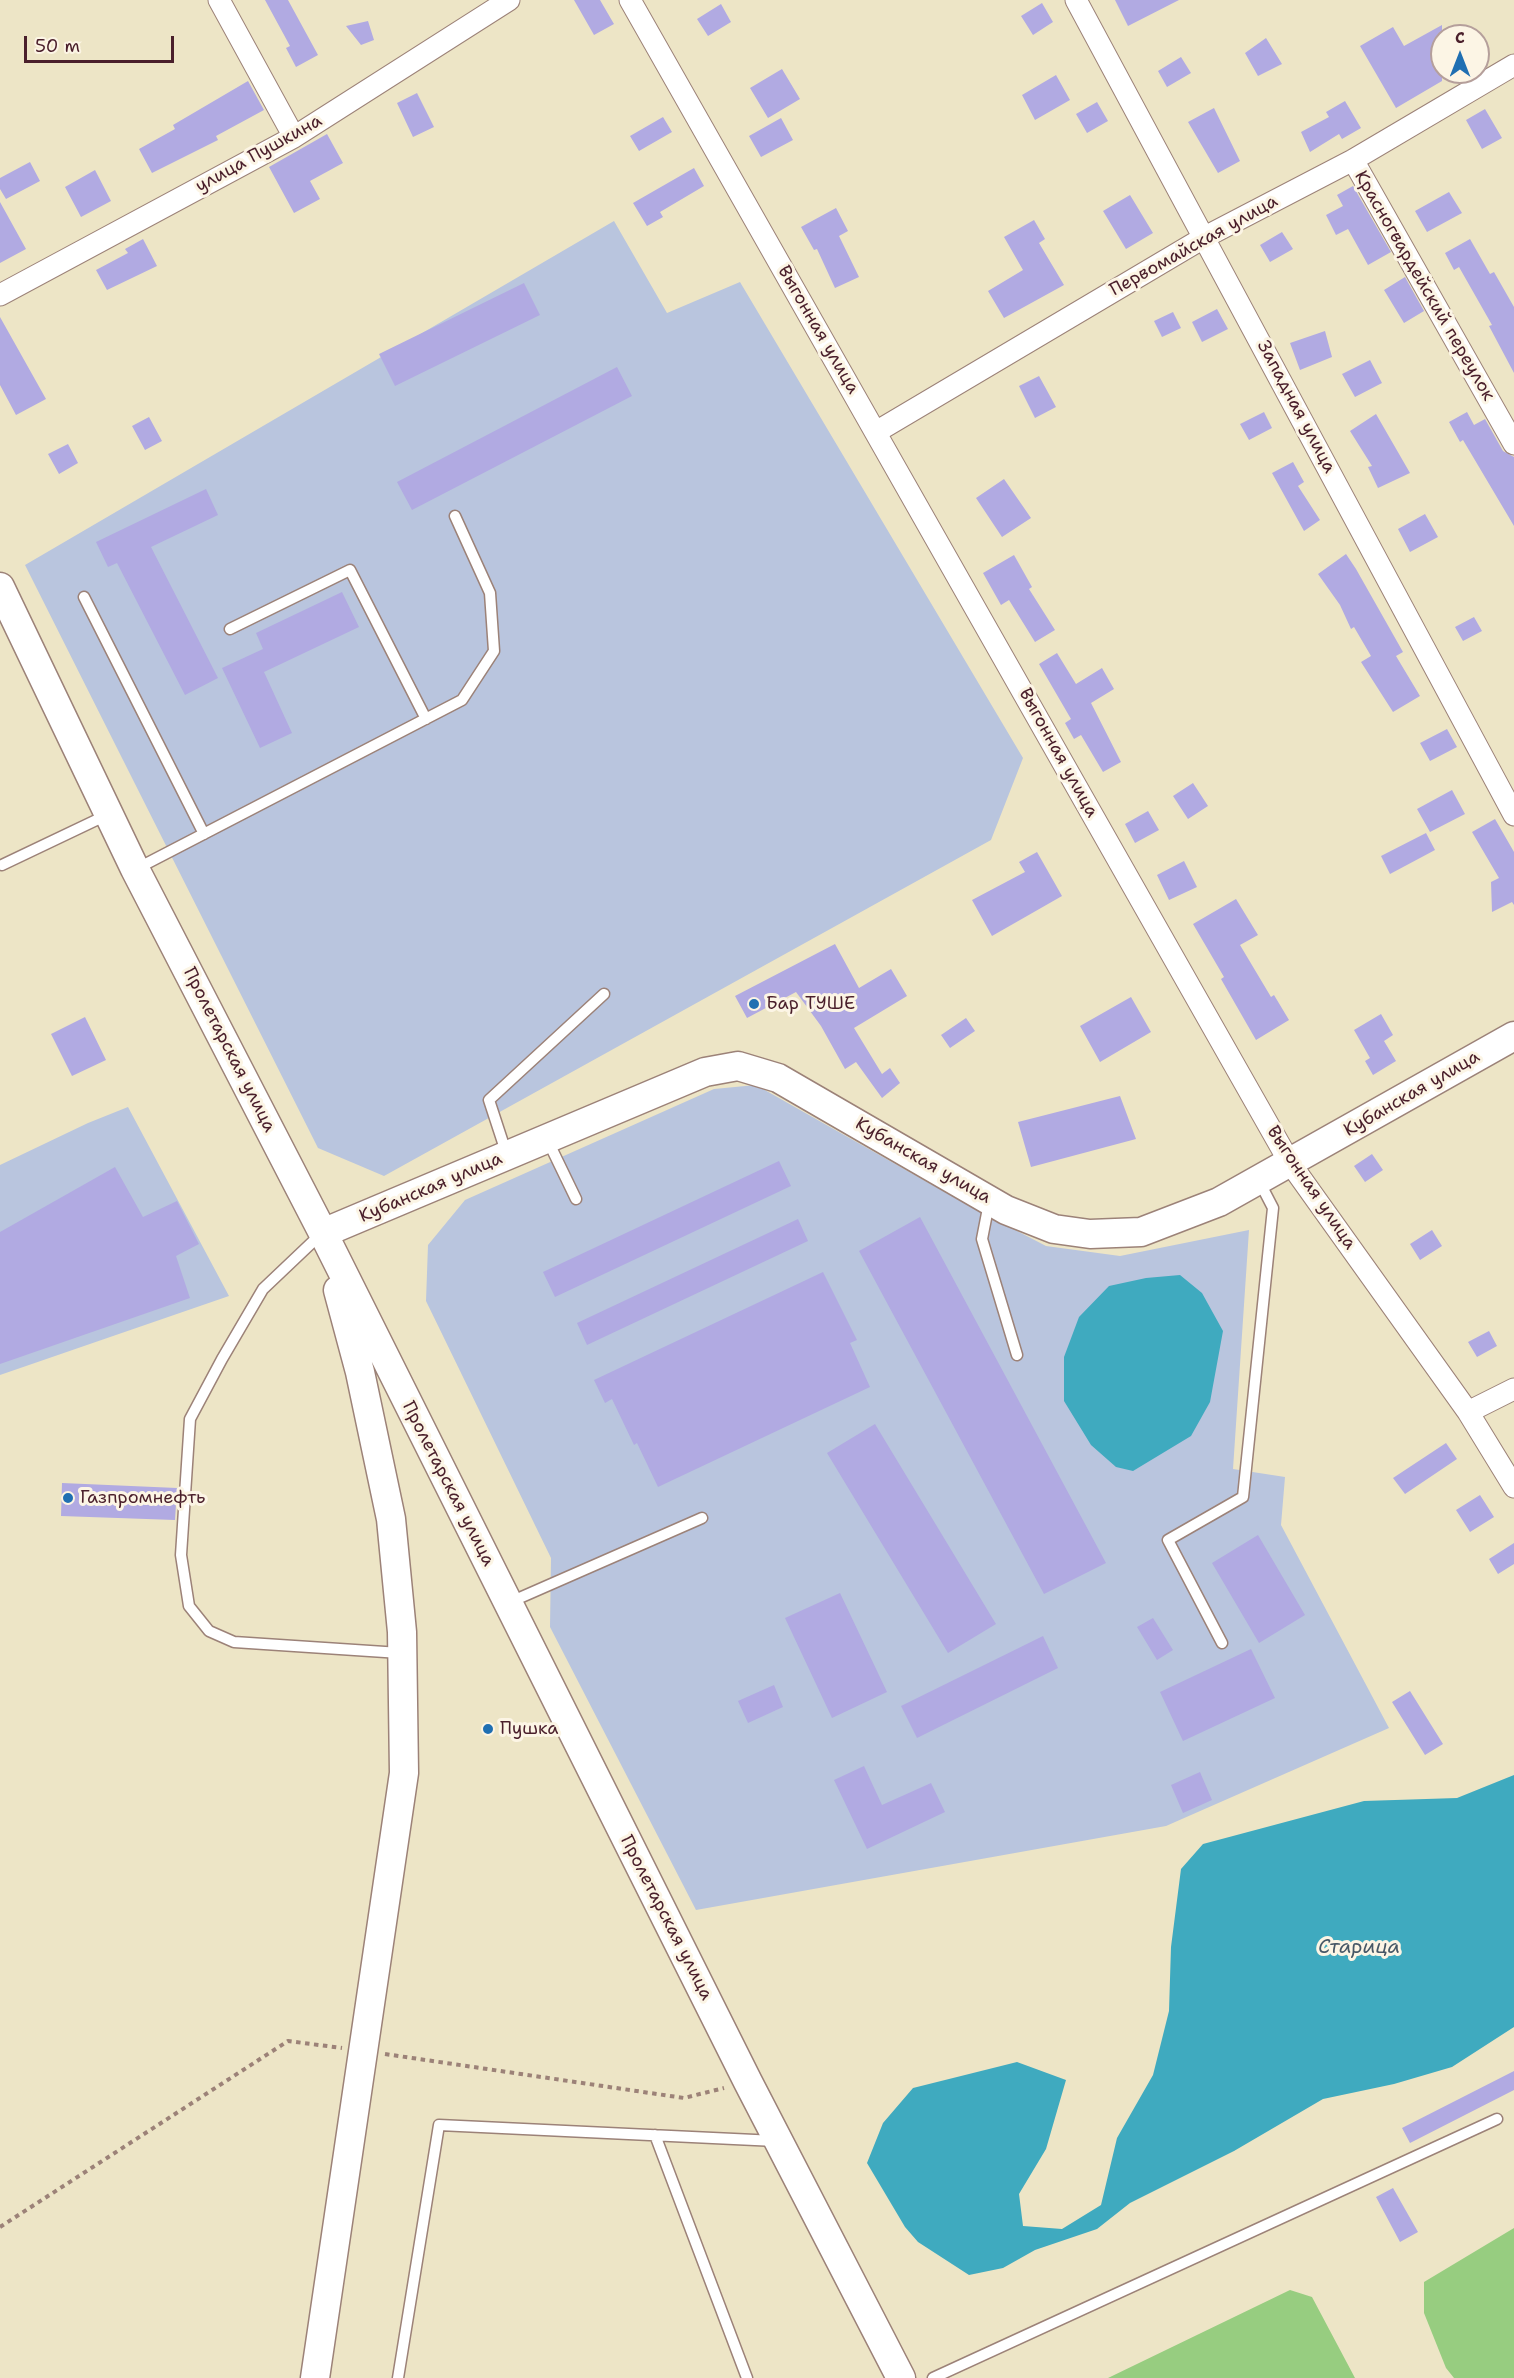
<!DOCTYPE html>
<meta charset="utf-8">
<style>
body{margin:0}
#map{position:relative;width:1514px;height:2378px;overflow:hidden;background:#ede5c6;font-family:"Shantell Sans",sans-serif}
canvas{display:block}
.north{position:absolute;left:1430px;top:24px;width:60px;height:60px;box-sizing:border-box;background:#fcf5e5;border:2px solid #b59f9b;border-radius:50%;rotate:0deg;font-size:16px;font-weight:700;line-height:24px;text-align:center;color:#4a1f2b}
.north::after{content:'';display:block;margin:auto;width:21px;height:27px;background:#1f6fb2;clip-path:polygon(50% 0,100% 100%,50% 72%,0 100%)}
.scale{position:absolute;left:24px;top:36px;width:150px;height:27px;box-sizing:border-box;border:3px solid #4a1f2b;border-top:0;padding-left:8px;font-size:18px;line-height:21px;white-space:nowrap;color:#4a1f2b;-webkit-text-stroke:4px #fcf5e5;paint-order:stroke}
</style>
<div id="map">
<canvas width="1514" height="2378"></canvas>
<div class="north">С</div>
<div class="scale">50 m</div>
</div>
<script>
const g = document.querySelector('canvas').getContext('2d');
g.lineJoin = 'round';
function fillPath(path, color) { g.fillStyle = color; g.fill(path, 'evenodd'); }
const poly = rows => new Path2D(rows.map(r => 'M' + r).join(''));
function strokePath(path, color, width, dash) { g.strokeStyle = color; g.lineWidth = width; g.lineCap = dash ? 'butt' : 'round'; g.setLineDash(dash || []); g.stroke(path); }
function write(font, color, halo, rows, align = 'center') {
  g.font = font + ' "Shantell Sans",sans-serif'; g.lineWidth = 6; g.setLineDash([]); g.textBaseline = 'middle'; g.strokeStyle = halo; g.fillStyle = color; for (const [text, x, y, turn = 0] of rows) {
    g.save(); g.translate(x, y); g.rotate((+turn || 0) * Math.PI / 180); g.textAlign = isNaN(turn) ? turn : align; if (halo) g.strokeText(text, 0, 0); g.fillText(text, 0, 0); g.restore();
  }
}
fillPath(poly([
 [614,221,667,313,740,282,1023,758,991,840,384,1176,318,1148,25,565],
 [756,1085,973,1208,1046,1246,1120,1256,1249,1230,1233,1469,1285,1477,1281,1525,1389,1728,1166,1826,696,1910,550,1627,551,1558,426,1301,428,1245,465,1200,714,1089],
 [128,1107,229,1296,0,1375,0,1165,88,1123]
]), '#b9c5de');
fillPath(poly([
 [1514,2228,1514,2378,1454,2378,1446,2368,1424,2313,1424,2282],
 [1290,2290,1312,2297,1355,2378,1108,2378]
]), '#97cd80');
fillPath(poly([
 [1180,1275,1202,1293,1223,1331,1210,1402,1191,1436,1133,1471,1116,1467,1091,1445,1064,1401,1064,1357,1079,1317,1109,1286,1146,1278],
 [1514,1775,1514,2027,1452,2067,1394,2084,1323,2099,1234,2151,1130,2203,1097,2229,1035,2250,1003,2268,969,2275,918,2242,905,2227,867,2163,883,2123,913,2088,1017,2062,1066,2080,1046,2149,1019,2194,1023,2226,1062,2229,1101,2205,1117,2138,1153,2075,1169,2011,1171,1947,1181,1869,1203,1844,1364,1801,1457,1798]
]), '#3faabf');
fillPath(poly([
 [265,0,288,0,318,55,296,67,286,48,290,46],
 [574,0,600,0,614,24,594,35],
 [1115,0,1179,0,1128,26],
 [1042,3,1053,22,1033,35,1021,16],
 [721,4,731,22,708,36,697,19],
 [368,21,374,40,361,45,346,26],
 [1442,25,1442,81,1396,108,1360,46,1393,27,1404,46],
 [1266,38,1282,64,1258,76,1245,53],
 [1181,57,1191,73,1167,87,1158,71],
 [782,69,800,99,768,118,750,88],
 [1056,75,1070,100,1035,120,1022,95],
 [248,81,264,110,216,136,218,140,152,173,139,149,175,129,173,125],
 [417,93,434,127,413,137,397,103],
 [1345,101,1361,128,1342,139,1339,134,1310,152,1301,132,1329,117,1326,112],
 [1097,102,1108,121,1087,133,1076,114],
 [1214,108,1240,161,1218,173,1188,122],
 [1485,109,1502,138,1482,149,1466,120],
 [663,117,672,132,639,151,630,136],
 [781,118,793,140,761,157,749,136],
 [327,134,343,163,310,181,320,199,294,213,269,167],
 [30,162,40,181,6,199,0,189,0,178],
 [694,168,704,186,660,212,663,217,647,226,633,203],
 [95,170,111,201,81,217,65,187],
 [1353,186,1391,252,1368,265,1348,229,1336,235,1326,215,1343,206,1337,195],
 [1449,192,1462,213,1427,232,1415,211],
 [1130,195,1153,233,1126,249,1103,211],
 [0,202,26,249,0,263],
 [836,208,848,231,839,236,859,277,835,288,817,249,814,250,801,227],
 [1034,220,1045,239,1039,243,1064,285,1004,318,988,291,1023,270,1004,237],
 [1282,232,1293,249,1270,262,1260,245],
 [143,239,157,266,107,290,96,270,128,253,125,249],
 [1470,239,1490,274,1494,272,1514,307,1514,373,1489,326,1492,325,1459,267,1454,270,1445,253],
 [1405,277,1424,311,1404,323,1384,290],
 [524,283,540,315,395,386,379,354],
 [1217,309,1228,329,1202,342,1192,322],
 [1173,312,1181,328,1162,337,1154,321],
 [0,317,46,399,16,415,0,385],
 [1325,331,1332,357,1300,370,1290,343],
 [1370,360,1382,383,1355,397,1342,374],
 [617,367,632,396,412,510,397,482],
 [1039,376,1056,407,1035,418,1019,386],
 [1264,412,1272,428,1249,440,1240,424],
 [1467,412,1474,425,1485,419,1503,451,1514,457,1514,526,1463,440,1460,442,1449,422],
 [1376,414,1410,473,1378,488,1368,467,1372,466,1350,431],
 [149,417,162,441,145,450,132,426],
 [68,444,78,463,59,474,48,454],
 [1293,462,1304,482,1298,486,1320,520,1304,531,1272,473],
 [1004,479,1031,518,1002,537,976,498],
 [206,489,218,515,151,547,218,678,185,695,117,563,108,567,96,542],
 [1425,514,1438,537,1410,552,1398,529],
 [1346,554,1356,569,1403,652,1396,656,1420,696,1393,712,1361,662,1371,656,1354,627,1351,629,1340,605,1318,574],
 [1014,555,1032,587,1029,589,1055,630,1035,642,1009,600,1001,605,983,573],
 [342,592,359,627,264,672,292,733,260,748,222,668,263,649,256,633],
 [1474,617,1482,631,1463,641,1455,627],
 [1057,653,1076,684,1102,668,1114,689,1091,703,1121,762,1103,772,1081,735,1074,739,1065,723,1071,719,1039,664],
 [1447,729,1457,747,1430,761,1420,743],
 [1193,783,1208,806,1188,819,1173,796],
 [1452,790,1465,814,1430,832,1417,809],
 [1148,811,1159,830,1135,843,1125,824],
 [1495,819,1514,852,1514,905,1512,902,1492,912,1491,882,1499,878,1472,832],
 [1426,833,1435,850,1390,874,1381,856],
 [1037,852,1062,896,992,936,972,900,1025,872,1019,862],
 [1184,861,1197,887,1169,900,1157,875],
 [1236,899,1258,935,1240,945,1271,997,1274,995,1289,1020,1256,1040,1221,979,1224,977,1193,924],
 [835,944,859,988,891,969,907,996,854,1028,882,1074,890,1068,900,1083,882,1098,856,1062,845,1069,821,1026,796,992,747,1018,735,996],
 [1131,997,1151,1032,1100,1062,1080,1026],
 [1381,1014,1393,1035,1384,1041,1396,1061,1373,1075,1365,1061,1370,1058,1354,1030],
 [85,1017,106,1060,72,1076,51,1034],
 [966,1018,975,1031,950,1048,941,1035],
 [1120,1096,1136,1139,1031,1167,1018,1122],
 [1372,1154,1383,1170,1365,1182,1354,1166],
 [779,1161,791,1186,555,1297,543,1272],
 [115,1167,143,1217,177,1201,199,1244,176,1256,190,1298,0,1364,0,1232],
 [920,1217,1106,1563,1044,1594,859,1251],
 [798,1219,808,1241,587,1345,577,1323],
 [1432,1230,1442,1246,1420,1260,1410,1244],
 [823,1272,857,1340,850,1343,870,1387,658,1487,637,1443,634,1445,612,1399,605,1403,594,1380],
 [1489,1331,1497,1346,1477,1357,1468,1342],
 [875,1424,996,1624,948,1653,827,1453],
 [1446,1443,1457,1459,1405,1494,1393,1478],
 [62,1483,177,1488,175,1520,61,1516],
 [1480,1495,1494,1517,1470,1532,1456,1510],
 [1258,1535,1305,1615,1259,1643,1212,1563],
 [1514,1543,1514,1564,1498,1574,1489,1559],
 [840,1593,887,1692,832,1718,785,1618],
 [1153,1618,1173,1650,1157,1660,1137,1627],
 [1043,1636,1058,1668,917,1738,901,1706],
 [1251,1649,1275,1698,1183,1741,1160,1692],
 [774,1685,783,1707,748,1723,738,1701],
 [1410,1691,1443,1744,1425,1755,1392,1702],
 [864,1766,882,1805,931,1783,945,1812,867,1849,834,1780],
 [1200,1772,1212,1800,1183,1813,1171,1785],
 [1514,2071,1514,2090,1410,2143,1402,2128],
 [1393,2188,1418,2232,1400,2242,1376,2197]
]), '#b1aae2');
const lane = poly([
 [84,597,204,834],
 [230,629,350,570,426,719],
 [2,865,109,814],
 [136,869,462,700,494,651,490,593,455,516],
 [547,1139,576,1199],
 [507,1155,489,1100,604,994],
 [989,1203,982,1239,1017,1355],
 [322,1233,263,1289,222,1359,190,1419,181,1555,189,1606,209,1631,234,1642,400,1653],
 [508,1603,702,1518],
 [1222,1643,1168,1540,1243,1497,1273,1208,1259,1181],
 [655,2135,747,2378],
 [398,2378,439,2125,776,2141],
 [933,2378,1497,2119]
]);
const street = poly([
 [219,0,294,137],
 [630,0,1290,1163,1468,1412,1514,1487],
 [1076,0,1514,815],
 [1353,160,1514,444],
 [0,295,294,137,509,0],
 [876,432,1205,237,1353,160,1514,65],
 [1468,1412,1514,1389]
]);
const secondary = poly([
 [0,587,135,869,323,1233,748,2082,901,2378],
 [323,1233,705,1072,738,1066,778,1078,1006,1210,1054,1229,1090,1234,1141,1232,1219,1202,1514,1036],
 [315,2378,404,1773,402,1632,391,1519,360,1372,338,1290]
]);
strokePath(lane, '#9c8278', 13);
strokePath(street, '#9c8278', 23);
strokePath(secondary, '#9c8278', 31);
strokePath(poly([
 [385,2054,684,2098,724,2088],
 [0,2227,288,2041,342,2048]
]), '#9c8278', 4, [4.5, 4.5]);
strokePath(lane, '#fff', 10);
strokePath(street, '#fff', 21);
strokePath(secondary, '#fff', 28);
for (const [x, y, r, color] of [
 [754,1004,6,"#1f6fb2"],
 [68,1498,6,"#1f6fb2"],
 [488,1729,6,"#1f6fb2"]
]) { const dot = new Path2D(); dot.arc(x, y, r, 0, 2 * Math.PI); g.fillStyle = color; g.fill(dot); strokePath(dot, '#fcf5e5', 2); }
write('18px', '#4a1f2b', '#fcf5e5', [
 ["улица Пушкина",259,154,-29],
 ["Первомайская улица",1194,246,-29],
 ["Красногвардейский переулок",1424,286,60],
 ["Выгонная улица",818,330,60],
 ["Западная улица",1296,407,62],
 ["Выгонная улица",1058,753,61],
 ["Пролетарская улица",229,1050,63],
 ["Кубанская улица",1412,1094,-30],
 ["Кубанская улица",923,1161,30],
 ["Кубанская улица",431,1188,-23],
 ["Выгонная улица",1311,1188,56],
 ["Пролетарская улица",448,1484,63],
 ["Пролетарская улица",666,1918,63]
]);
write('18px', '#4a1f2b', '#fcf5e5', [
 ["Бар ТУШЕ",766,1004],
 ["Газпромнефть",80,1498],
 ["Пушка",500,1729]
], 'left');
write('italic 20px', '#465766', '#fcf5e5', [
 ["Старица",1359,1948]
]);
</script>
